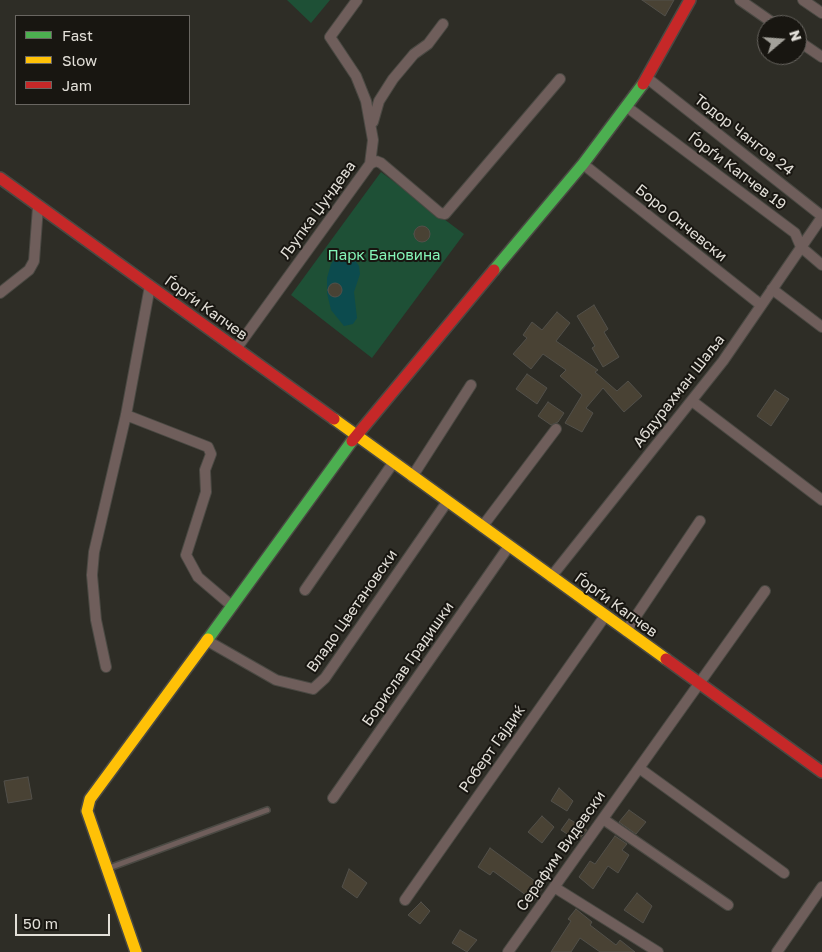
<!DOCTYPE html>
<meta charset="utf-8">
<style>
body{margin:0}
#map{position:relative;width:822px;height:952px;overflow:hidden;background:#2e2d26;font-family:"Golos Text",sans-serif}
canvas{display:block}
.legend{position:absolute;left:15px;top:15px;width:175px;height:90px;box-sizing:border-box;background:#181611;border:1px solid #696661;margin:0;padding:6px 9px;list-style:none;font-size:15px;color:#e2dfd8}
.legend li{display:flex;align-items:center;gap:10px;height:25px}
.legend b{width:25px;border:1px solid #696661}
.north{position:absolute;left:757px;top:15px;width:50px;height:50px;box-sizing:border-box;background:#181611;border:1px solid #696661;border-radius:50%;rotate:72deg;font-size:14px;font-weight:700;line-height:20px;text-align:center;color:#e2dfd8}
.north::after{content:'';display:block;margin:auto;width:18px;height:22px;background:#a3a19a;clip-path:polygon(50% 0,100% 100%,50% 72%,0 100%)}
.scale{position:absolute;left:15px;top:914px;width:95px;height:22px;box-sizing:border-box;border:2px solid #e2dfd8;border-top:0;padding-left:6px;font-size:15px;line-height:18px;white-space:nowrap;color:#e2dfd8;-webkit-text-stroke:4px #181611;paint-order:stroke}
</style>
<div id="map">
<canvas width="822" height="952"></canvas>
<ul class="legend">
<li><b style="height:6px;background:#4caf50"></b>Fast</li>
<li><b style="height:6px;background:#ffc107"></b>Slow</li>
<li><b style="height:6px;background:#c62828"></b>Jam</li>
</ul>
<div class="north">N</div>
<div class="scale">50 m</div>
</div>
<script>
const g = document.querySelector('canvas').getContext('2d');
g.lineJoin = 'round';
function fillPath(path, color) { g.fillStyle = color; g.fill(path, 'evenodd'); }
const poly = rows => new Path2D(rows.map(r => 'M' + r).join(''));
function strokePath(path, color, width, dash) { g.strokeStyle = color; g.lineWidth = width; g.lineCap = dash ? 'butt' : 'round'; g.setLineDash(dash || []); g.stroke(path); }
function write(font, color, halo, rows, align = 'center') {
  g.font = font + ' "Golos Text",sans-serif'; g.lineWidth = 4; g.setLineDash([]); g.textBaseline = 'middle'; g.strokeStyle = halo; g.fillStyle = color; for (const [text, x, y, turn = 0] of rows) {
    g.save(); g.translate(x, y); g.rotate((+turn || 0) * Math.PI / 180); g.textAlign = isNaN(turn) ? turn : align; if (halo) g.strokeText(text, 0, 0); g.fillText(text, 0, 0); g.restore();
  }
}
fillPath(poly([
 [287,0,330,0,311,23],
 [381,172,464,234,372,358,291,295]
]), '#1e5036');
fillPath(poly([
 [345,254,354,259,359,266,360,274,354,292,357,318,353,324,344,326,331,310,327,293,327,278,331,264,338,255]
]), '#0c4b4e');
const building = poly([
 [642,0,674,0,665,16,642,0],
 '414 234a8 8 0 1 1 16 0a8 8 0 1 1-16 0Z',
 '328 290a7 7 0 1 1 14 0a7 7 0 1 1-14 0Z',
 [594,305,608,329,604,332,619,357,603,367,592,348,595,346,577,316,594,305],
 [557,312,570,323,556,341,598,370,595,372,617,391,628,381,642,396,624,412,603,388,586,408,593,413,582,432,565,423,582,395,560,376,566,370,543,354,531,369,513,354,527,338,523,335,532,322,542,330,557,312],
 [527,374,547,388,537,404,516,389,527,374],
 [775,390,789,399,771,426,757,416,775,390],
 [548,402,564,413,558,422,551,425,538,416,548,402],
 [28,777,32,799,8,803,4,781,28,777],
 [559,788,573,801,567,811,551,801,559,788],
 [629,810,646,822,636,834,619,822,629,810],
 [542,816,554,827,542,843,528,832,542,816],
 [569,819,587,830,578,841,561,830,569,819],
 [615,836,627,844,622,850,629,855,618,873,608,866,593,889,579,877,590,861,595,864,615,836],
 [490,848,543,887,534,901,493,871,490,875,478,867,490,848],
 [349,869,367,883,357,898,342,887,349,869],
 [637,893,652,906,643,923,624,910,637,893],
 [421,902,430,911,420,924,408,915,421,902],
 [576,909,592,922,590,925,616,945,620,940,635,952,600,952,580,938,571,952,551,952,571,921,568,919,576,909],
 [460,930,477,940,467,952,452,943,460,930]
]);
fillPath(building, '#494234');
strokePath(building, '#52504a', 1);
const lane = poly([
 [109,868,267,810]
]);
const street = poly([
 [357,0,330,37,356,76,366,101,373,140,370,164],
 [740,0,776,25],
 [803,0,822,13],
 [797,40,822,57],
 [647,78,822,216],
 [627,107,795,233,801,247,822,265],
 [373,122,379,101,393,79,414,54,428,44,443,24],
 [583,164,761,305],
 [772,289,822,327],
 [0,293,29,270,34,261,38,207],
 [236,349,370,164,376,161,381,163,440,213,445,214,560,79],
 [692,401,822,500],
 [126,415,208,447,211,454,205,470,206,492,186,555,198,577,232,606],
 [412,477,471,385],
 [482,527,556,429],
 [551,577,723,361,822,217],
 [305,590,393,463],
 [626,631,700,521],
 [206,640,276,680,313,689,325,678,447,502],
 [106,667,96,620,92,575,94,552,126,415,150,286],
 [639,768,784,873],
 [333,798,509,546],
 [603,819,728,905],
 [554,887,658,952],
 [405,900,605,616],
 [508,952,765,591],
 [777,952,822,887]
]);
const fast = poly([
 [494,270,583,164,643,84],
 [208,639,352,441]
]);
const slow = poly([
 [334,419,666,659],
 [136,952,87,811,90,799,208,639]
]);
const jam = poly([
 [643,84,690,0],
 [0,178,334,419],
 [352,441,494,270],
 [666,659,822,772]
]);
strokePath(lane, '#4a4943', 8);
strokePath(street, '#4a4943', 12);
strokePath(fast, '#4a4943', 14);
strokePath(slow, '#4a4943', 14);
strokePath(jam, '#4a4943', 14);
strokePath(lane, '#6f5e5b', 5);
strokePath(street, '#6f5e5b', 10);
strokePath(fast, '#4caf50', 11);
strokePath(slow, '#ffc107', 11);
strokePath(jam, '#c62828', 11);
write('15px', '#e2dfd8', '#181611', [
 ["Тодор Чангов 24",744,135,38],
 ["Ѓорѓи Капчев 19",737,171,37],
 ["Љупка Џундева",318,210,-54],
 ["Боро Ончевски",681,223,39],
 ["Ѓорѓи Капчев",206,308,36],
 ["Абдурахман Шаља",679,391,-52],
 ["Ѓорѓи Капчев",616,605,36],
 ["Владо Цветановски",352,611,-55],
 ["Борислав Градишки",408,664,-55],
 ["Роберт Гајдиќ",492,749,-55],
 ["Серафим Видевски",561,851,-55]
]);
write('15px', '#84f4b7', '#181611', [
 ["Парк Бановина",384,255]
]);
</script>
